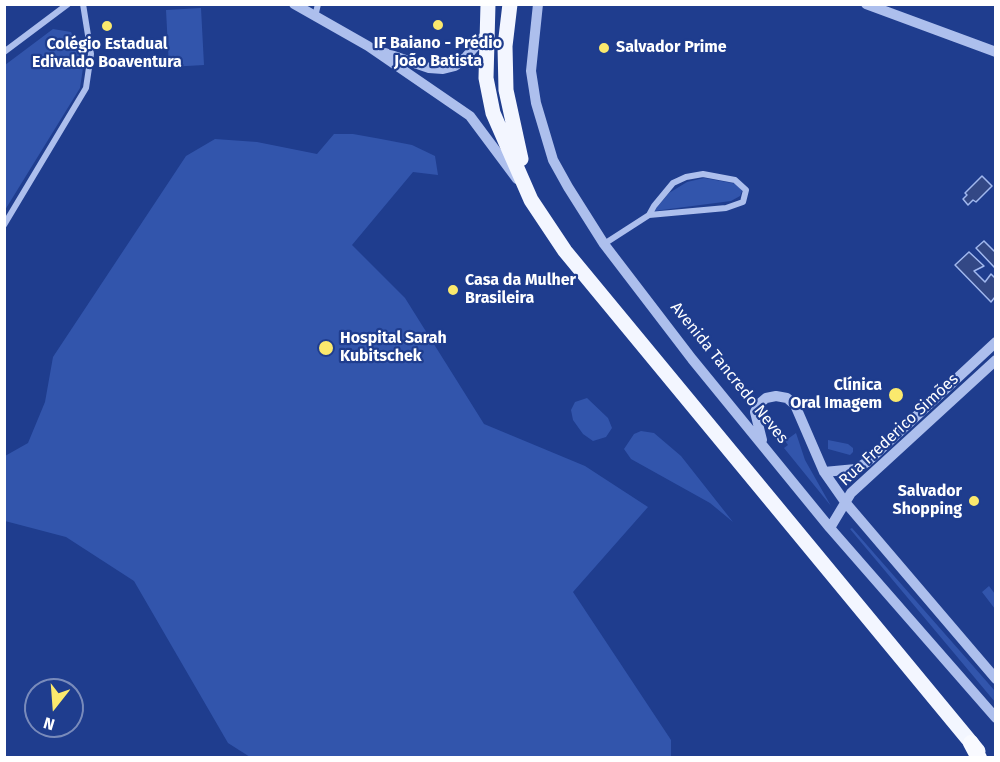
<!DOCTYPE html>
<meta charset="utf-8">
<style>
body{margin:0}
#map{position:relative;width:1000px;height:762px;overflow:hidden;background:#1f3d8e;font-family:"Fira Sans",sans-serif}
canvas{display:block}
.frame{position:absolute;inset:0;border:6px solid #fff;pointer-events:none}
.north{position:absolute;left:24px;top:678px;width:60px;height:60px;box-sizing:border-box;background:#1f3d8e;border:2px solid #798bbb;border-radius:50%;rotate:197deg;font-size:16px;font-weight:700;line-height:24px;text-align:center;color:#fff}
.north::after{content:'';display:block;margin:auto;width:21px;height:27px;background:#fbe96d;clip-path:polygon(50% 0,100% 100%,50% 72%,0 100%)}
</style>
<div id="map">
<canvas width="1000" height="762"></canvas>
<div class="frame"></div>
<div class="north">N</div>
</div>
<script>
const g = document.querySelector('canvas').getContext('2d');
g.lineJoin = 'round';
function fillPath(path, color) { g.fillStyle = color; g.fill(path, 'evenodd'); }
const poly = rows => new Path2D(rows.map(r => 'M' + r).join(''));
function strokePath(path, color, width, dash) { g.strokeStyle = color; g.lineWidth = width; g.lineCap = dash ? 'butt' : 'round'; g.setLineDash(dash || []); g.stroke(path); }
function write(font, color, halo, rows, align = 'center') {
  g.font = font + ' "Fira Sans",sans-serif'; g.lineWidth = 4.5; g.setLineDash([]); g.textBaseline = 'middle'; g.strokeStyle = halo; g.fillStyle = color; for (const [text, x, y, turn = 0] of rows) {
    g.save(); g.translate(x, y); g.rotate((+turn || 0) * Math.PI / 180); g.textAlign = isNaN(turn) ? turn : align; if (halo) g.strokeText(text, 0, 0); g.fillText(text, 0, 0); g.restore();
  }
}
fillPath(poly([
 [201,8,204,65,169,67,166,10],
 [53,29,71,32,84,61,80,88,5,210,5,65],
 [334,134,353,134,381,139,412,145,435,156,438,175,413,172,352,245,405,298,484,424,585,466,648,507,573,592,671,740,671,757,250,757,228,743,134,581,66,537,5,521,5,456,28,443,45,402,53,357,186,156,215,139,257,142,317,154],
 [704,178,737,184,742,191,740,196,731,201,654,211,669,193,687,182],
 [587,398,608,418,612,428,606,437,593,441,583,434,573,420,571,410,575,402],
 [641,431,654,433,681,456,733,522,710,503,631,459,624,449,634,434],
 [796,433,805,460,831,506,784,448,788,445,785,441],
 [828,440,848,444,853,448,853,452,850,455,828,449],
 [852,528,995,691,995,702,850,529],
 [989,586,995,594,995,609,982,592]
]), '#3255ac');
const water = poly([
 [982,176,992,186,976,202,973,200,968,205,963,199,967,195,965,193,982,176],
 [984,241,995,252,995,268,976,248,984,241],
 [969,252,984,266,974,271,985,282,991,274,995,278,995,297,991,302,955,265,969,252]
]);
fillPath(water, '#334885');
strokePath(water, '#a1b8ee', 1.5);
strokePath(poly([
 [315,17,318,4],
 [4,52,68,4],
 [703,174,735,180,746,190,743,202,726,208,649,215,654,206,673,183,686,177,703,174],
 [4,225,86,88,91,54,83,4],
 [604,244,649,215]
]), '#adbfed', 6);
strokePath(poly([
 [294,4,368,46,470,116,517,179],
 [538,4,531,71,536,103,553,160,568,187,604,244,692,359,830,528,996,718],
 [866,4,996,52],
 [385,53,429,68,443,69,455,66,466,57,485,35],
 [762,440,755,412,759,404,766,398,776,396,787,398,795,405,824,472,845,502,996,679],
 [824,472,856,469,867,462,996,342],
 [830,528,851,493,996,360]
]), '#adbfed', 10);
strokePath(poly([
 [488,4,486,78,493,113,531,200,565,251,978,751],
 [510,4,505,46,506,90,521,159]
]), '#f3f6ff', 15);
strokePath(poly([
 [971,743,979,758]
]), '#f9faff', 16);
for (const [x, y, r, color] of [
 [438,25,6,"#fbe96d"],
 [107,26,6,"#fbe96d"],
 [604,48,6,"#fbe96d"],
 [453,290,6,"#fbe96d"],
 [326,348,8,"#fbe96d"],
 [896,395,8,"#fbe96d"],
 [974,501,6,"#fbe96d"]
]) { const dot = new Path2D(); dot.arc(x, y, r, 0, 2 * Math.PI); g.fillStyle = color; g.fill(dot); strokePath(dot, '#1f3d8e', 2); }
write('bold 16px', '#fff', '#1f3d8e', [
 ["IF Baiano - Prédio",438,44,"center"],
 ["João Batista",438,62,"center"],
 ["Colégio Estadual",107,45,"center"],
 ["Edivaldo Boaventura",107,63,"center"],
 ["Salvador Prime",616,48],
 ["Casa da Mulher",465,281],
 ["Brasileira",465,299],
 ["Hospital Sarah",340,339],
 ["Kubitschek",340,357],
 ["Clínica",882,386,"right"],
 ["Oral Imagem",882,404,"right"],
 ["Salvador",962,492,"right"],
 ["Shopping",962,510,"right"]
], 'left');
write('16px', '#fff', '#1f3d8e', [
 ["Avenida Tancredo Neves",729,373,51],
 ["Rua Frederico Simões",899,430,-43]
]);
</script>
